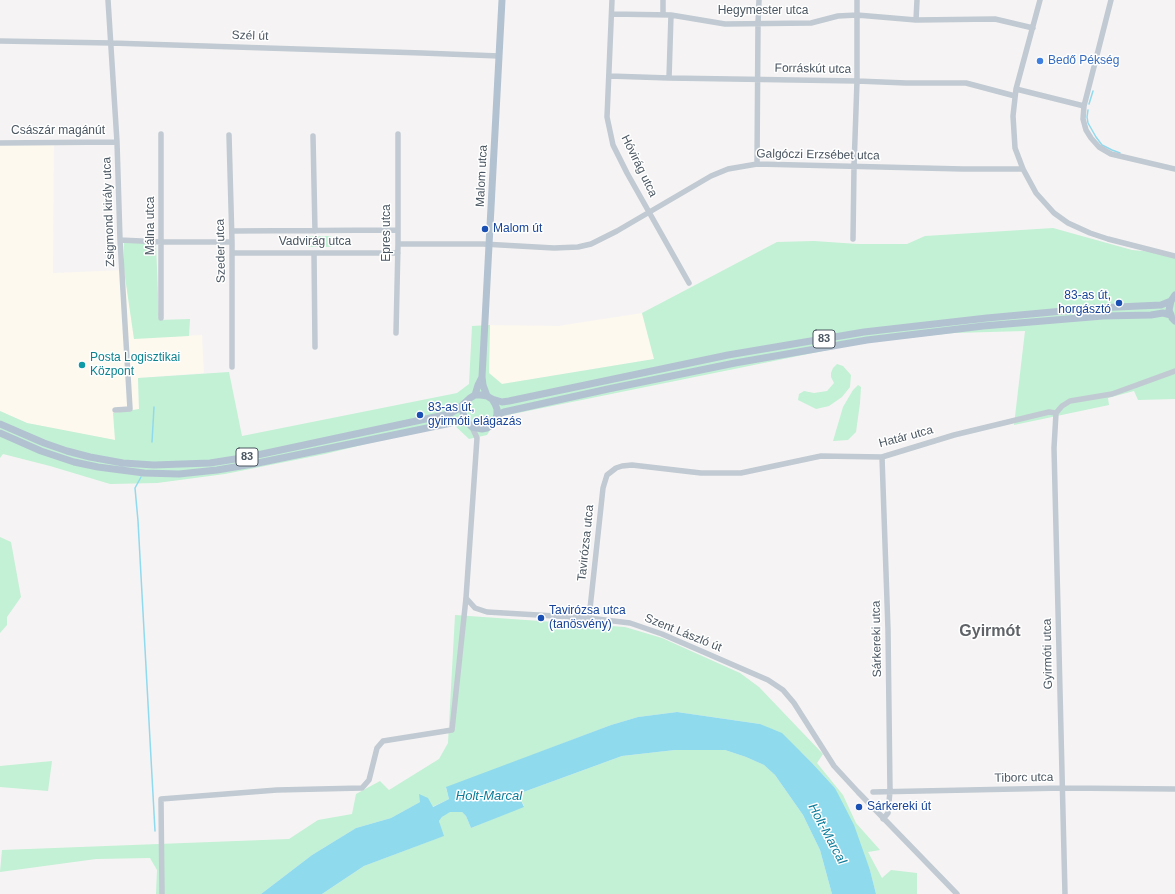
<!DOCTYPE html>
<meta charset="utf-8">
<style>
body{margin:0}
canvas{display:block;background:#f5f3f3}
</style>
<canvas width="1175" height="894"></canvas>
<script>
const g = document.querySelector('canvas').getContext('2d');
g.lineJoin = 'round';
function fillPath(path, color) { g.fillStyle = color; g.fill(path, 'evenodd'); }
const poly = rows => new Path2D(rows.map(r => 'M' + r).join(''));
function strokePath(path, color, width, dash) { g.strokeStyle = color; g.lineWidth = width; g.lineCap = dash ? 'butt' : 'round'; g.setLineDash(dash || []); g.stroke(path); }
function write(font, color, halo, rows, align = 'center') {
  g.font = font + ' Arial,sans-serif'; g.lineWidth = 3; g.setLineDash([]); g.textBaseline = 'middle'; g.strokeStyle = halo; g.fillStyle = color; for (const [text, x, y, turn = 0] of rows) {
    g.save(); g.translate(x, y); g.rotate((+turn || 0) * Math.PI / 180); g.textAlign = isNaN(turn) ? turn : align; if (halo) g.strokeText(text, 0, 0); g.fillText(text, 0, 0); g.restore();
  }
}
fillPath(poly([
 [0,145,54,145,53,273,124,270,134,338,202,335,204,373,138,378,139,409,115,440,27,423,0,411],
 [642,313,654,359,502,384,489,373,490,325,558,326]
]), '#fdf9ef');
fillPath(poly([
 [1053,228,1132,250,1175,254,1175,399,1138,400,1134,391,1108,398,1109,405,1014,425,1025,331,954,333,867,342,498,417,487,435,469,439,452,423,325,454,225,474,157,483,110,484,50,466,3,454,0,458,0,411,27,423,115,440,113,413,139,409,138,378,229,372,242,436,457,393,469,384,472,326,490,325,489,373,502,384,654,359,642,313,777,242,814,241,858,244,907,244,925,236],
 [308,236,331,236,331,247,308,247],
 [124,243,156,243,159,320,190,319,189,336,134,339,124,270],
 [837,364,843,366,851,375,850,387,842,397,829,406,816,409,798,400,799,394,804,391,814,393,827,391,834,383,831,377,831,373,833,368],
 [858,385,861,387,860,403,856,432,848,440,833,441,843,407,853,390],
 [0,537,11,542,21,597,7,617,7,625,0,633],
 [455,615,625,627,662,638,740,673,759,687,823,754,817,763,843,795,856,823,880,850,868,852,882,878,891,870,917,873,917,894,876,894,870,870,835,788,813,764,802,753,760,724,677,712,638,717,611,725,446,788,449,799,432,807,420,802,391,818,356,828,312,855,261,894,156,894,157,870,150,858,96,859,0,872,2,850,289,839,318,820,352,814,356,794,380,781,389,790,439,759,448,743],
 [675,750,725,750,746,757,764,765,775,775,803,815,820,850,832,894,322,894,364,866,443,836,439,821,442,817,450,811,462,812,466,816,471,828,524,806,518,794,622,756],
 [52,761,48,791,0,787,0,766]
]), '#c3f1d5');
fillPath(poly([
 [677,712,760,724,782,733,813,764,835,788,854,825,870,870,876,894,832,894,820,850,803,815,775,775,764,765,746,757,725,750,675,750,622,756,518,794,524,807,471,828,466,816,462,812,450,812,442,817,439,821,444,836,364,866,322,894,261,894,312,855,356,828,391,818,420,802,419,794,428,798,433,807,449,799,446,787,611,725,638,717]
]), '#90daee');
strokePath(poly([
 [1089,104,1093,91],
 [1088,110,1087,117,1088,123,1096,137,1102,145,1112,150,1120,153],
 [152,442,154,407],
 [141,477,135,488,138,521,155,831]
]), '#90daee', 1.5);
strokePath(poly([
 [108,0,117,142,120,240,130,409,115,410],
 [612,0,607,117,613,145,627,173,689,283],
 [1040,0,1016,89,1013,116,1015,148,1023,169,1036,193,1054,213,1068,223,1090,233,1108,239,1175,256],
 [1111,0,1084,106,1083,119,1086,130,1091,138,1099,147,1111,154,1175,169],
 [612,14,671,15,725,24,811,23,838,16,857,15,916,20,995,19,1033,28],
 [663,14,663,0],
 [916,20,917,0],
 [0,41,111,43,422,53,499,56],
 [609,76,669,78,857,81,906,83,966,83,1015,96],
 [669,78,671,15],
 [1016,89,1084,106],
 [229,135,232,242,232,367],
 [313,136,315,231],
 [0,143,117,142],
 [757,164,758,23,759,0],
 [232,231,398,230],
 [853,239,854,167,857,81,857,0],
 [120,240,162,242,232,242],
 [398,244,483,244,554,248,578,247,591,244,617,231,711,176,728,169,757,164,963,169,1023,169],
 [233,253,398,253],
 [314,253,315,347],
 [161,318,161,134],
 [396,333,398,244,398,134],
 [1056,413,1054,448,1065,894],
 [882,457,888,630,890,791,888,813,883,819],
 [466,598,475,608,487,612,589,618,630,623,662,634,768,680,783,690,794,703,834,766,858,792,957,894],
 [589,618,603,488,607,475,616,468,622,466,632,465,701,473,741,473,821,456,882,457,954,435,1049,412,1056,413,1062,406,1070,401,1112,394,1175,371],
 [873,792,1063,788,1175,789],
 [162,894,161,799,277,790,362,788,369,780,377,748,383,741,452,730,466,598,477,438,472,427]
]), '#c1cad2', 5.5);
strokePath(poly([
 [1175,295,1171,301,1169,310,1172,318,1175,321],
 [475,395,478,385,482,377],
 [487,396,483,385,482,377,502,0],
 [466,402,464,407,463,412,464,418,467,422,472,427,482,429,487,428,492,425,495,420,497,415,497,409,495,404,492,399],
 [497,415,504,412,608,389,735,363,867,340,983,326,1103,316,1151,315,1163,313,1171,315],
 [0,424,44,443,67,451,90,457,123,463,154,465,210,463,248,457,449,414,458,409,470,398,475,395,481,395,487,396,492,399,502,402,509,401,728,355,864,332,987,318,1096,308,1161,305,1171,301],
 [0,433,41,451,74,462,98,467,144,473,179,474,217,470,253,464,456,422,467,422]
]), '#b3c2d1', 7);
for (const [x, y, r, color] of [
 [1040,61,4,"#3f7fe0"],
 [485,229,4,"#1a4fb4"],
 [1119,303,4,"#1a4fb4"],
 [82,365,4,"#0f9aa8"],
 [420,415,4,"#1a4fb4"],
 [541,618,4,"#1a4fb4"],
 [859,807,4,"#1a4fb4"]
]) { const dot = new Path2D(); dot.arc(x, y, r, 0, 2 * Math.PI); g.fillStyle = color; g.fill(dot); strokePath(dot, '#fff', 1.5); }
for (const [x, y, w] of [
 [824,339,22],
 [247,457,22]
]) { const box = new Path2D(); box.roundRect(x - w / 2, y - 9, w, 18, 3); g.fillStyle = '#fff'; g.fill(box); strokePath(box, '#4a5661', 1); }
write('bold 11px', '#4a5661', null, [
 ["83",824,339],
 ["83",247,457]
]);
write('12px', '#4a5661', '#fff', [
 ["Hegymester utca",763,11],
 ["Szél út",250,36,2],
 ["Forráskút utca",813,69,1],
 ["Császár magánút",58,131],
 ["Galgóczi Erzsébet utca",818,155,1],
 ["Hóvirág utca",639,166,64],
 ["Malom utca",482,176,-87],
 ["Zsigmond király utca",109,212,-92],
 ["Málna utca",151,226,-90],
 ["Epres utca",387,233,-90],
 ["Vadvirág utca",315,242],
 ["Szeder utca",221,251,-91],
 ["Határ utca",906,437,-15],
 ["Tavirózsa utca",586,543,-84],
 ["Szent László út",683,633,22],
 ["Sárkereki utca",877,639,-91],
 ["Gyirmóti utca",1048,654,-91],
 ["Tiborc utca",1024,778,-1]
]);
write('12px', '#366cbe', '#fff', [
 ["Bedő Pékség",1048,61]
], 'left');
write('12px', '#164399', '#fff', [
 ["Malom út",493,229],
 ["83-as út,",1111,296,"right"],
 ["horgásztó",1111,310,"right"],
 ["83-as út,",428,408],
 ["gyirmóti elágazás",428,422],
 ["Tavirózsa utca",549,611],
 ["(tanösvény)",549,625],
 ["Sárkereki út",867,807]
], 'left');
write('12px', '#0d838f', '#fff', [
 ["Posta Logisztikai",90,358],
 ["Központ",90,372]
], 'left');
write('italic 13px', '#0c7c9b', '#fff', [
 ["Holt-Marcal",489,796],
 ["Holt-Marcal",827,834,62]
]);
write('bold 16px', '#5f6368', '#fff', [
 ["Gyirmót",990,632]
]);
</script>
